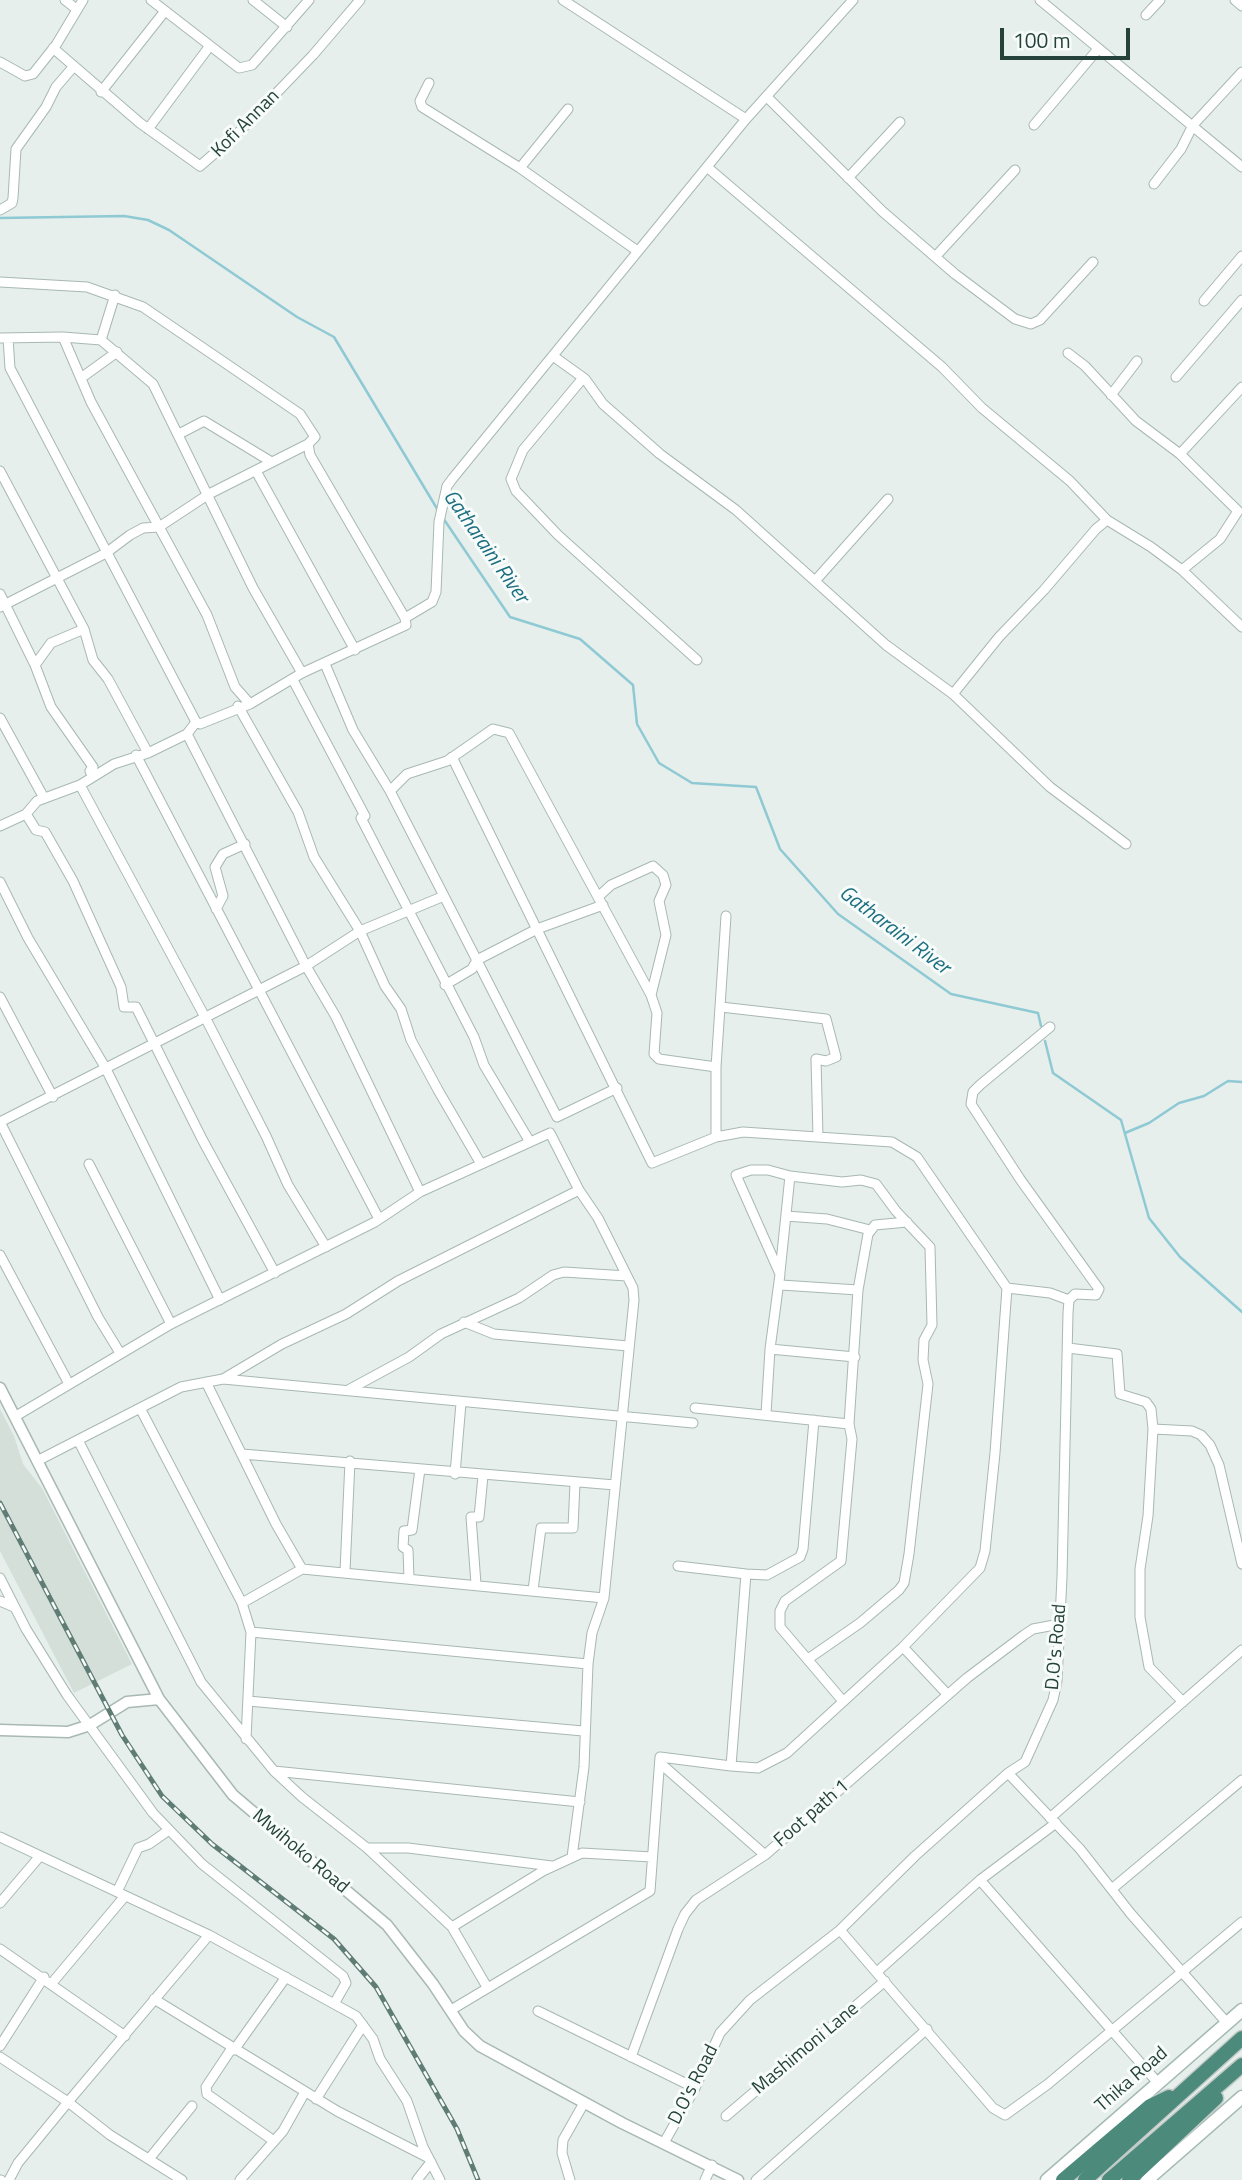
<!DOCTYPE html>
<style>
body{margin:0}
#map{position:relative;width:1242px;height:2180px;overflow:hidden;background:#e6efeb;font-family:"Titillium Web",sans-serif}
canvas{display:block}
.scale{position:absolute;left:1000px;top:28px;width:130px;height:32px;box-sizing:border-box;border:4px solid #24423a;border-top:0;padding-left:9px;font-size:21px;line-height:24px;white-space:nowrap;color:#24423a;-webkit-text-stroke:5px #f7fbf9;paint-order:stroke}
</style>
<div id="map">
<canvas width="1242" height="2180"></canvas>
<div class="scale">100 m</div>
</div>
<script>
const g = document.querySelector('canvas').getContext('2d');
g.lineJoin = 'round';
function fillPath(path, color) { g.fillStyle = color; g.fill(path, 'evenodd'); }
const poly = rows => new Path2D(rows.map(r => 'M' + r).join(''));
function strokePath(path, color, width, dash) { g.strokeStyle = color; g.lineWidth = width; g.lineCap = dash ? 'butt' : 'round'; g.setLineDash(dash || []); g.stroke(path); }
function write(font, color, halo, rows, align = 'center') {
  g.font = font + ' "Titillium Web",sans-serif'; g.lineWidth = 6; g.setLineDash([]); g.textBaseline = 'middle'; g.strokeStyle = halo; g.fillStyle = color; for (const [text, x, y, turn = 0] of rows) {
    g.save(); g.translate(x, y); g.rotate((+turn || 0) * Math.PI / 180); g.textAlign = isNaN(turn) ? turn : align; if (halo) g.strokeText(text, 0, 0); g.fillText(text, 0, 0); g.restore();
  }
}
fillPath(poly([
 [0,1409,14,1436,23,1464,42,1488,132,1664,74,1693,0,1551]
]), '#d4dfda');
strokePath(poly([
 [0,218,124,216,148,220,169,230,297,317,334,337,439,512],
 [443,518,510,617,580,639,633,685,637,724,659,763,692,783,756,787,780,849,838,914,951,994,1038,1013,1041,1026],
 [1045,1041,1053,1073,1121,1120,1149,1218,1180,1257,1242,1312],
 [1125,1133,1149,1123,1179,1103,1204,1096,1228,1081,1242,1082]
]), '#8ec9d4', 2.5);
const minor = poly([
 [65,0,75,8],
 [151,0,239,68,252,65,309,0],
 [253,0,287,27],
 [563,0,746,119],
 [1040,0,1242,167],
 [1235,0,1242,6],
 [1146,15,1160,0],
 [53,48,140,123,200,166,239,132,313,55,360,0],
 [0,62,25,76,33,74,56,45,83,0],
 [429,83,420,101,422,107,520,168,636,250],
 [101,92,165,11],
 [767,97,882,211,955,274,1015,319,1031,324,1040,320,1093,262],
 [1034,125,1098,49],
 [148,129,209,47],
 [707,167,942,367,982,408,1070,481,1107,520],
 [520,168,568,109],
 [848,178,900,122],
 [1154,184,1181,149,1193,125,1242,72],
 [0,210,12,203,13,198,16,149,46,107,56,87,74,66],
 [936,256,1015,170],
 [0,282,87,287,143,307,300,414,315,437,308,444,310,455,405,618,406,625,302,673,250,704,200,724,196,722,187,734,148,753,114,764,80,785,37,801,26,814,0,826],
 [1204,301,1242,256],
 [63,337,101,340,153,384,253,588,302,673],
 [0,338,63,337,91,402,207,615,235,687,250,704],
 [8,338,10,368,196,722],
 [101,340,115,295],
 [1068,353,1085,366,1136,421,1180,454,1242,387],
 [553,356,585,379,603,404,660,454,736,510,886,645,953,694],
 [1176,377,1242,300],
 [81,378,117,352],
 [583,378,523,450,511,479,516,491,558,535,697,660],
 [1111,395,1137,361],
 [179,434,204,421,270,461],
 [0,471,84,629,93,660,108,679,148,753],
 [256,471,355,650],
 [1182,570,1242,627],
 [815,581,888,499],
 [0,594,35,665,51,707,93,767,90,771,93,777],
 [0,607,106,553,130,535,143,528,159,527,209,494,308,444],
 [405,618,432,602,436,592,439,522,447,486,453,478,746,119,853,0],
 [325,664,353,730,390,791,444,896],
 [35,665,51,643,84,629],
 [293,680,365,816,361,818,474,1037,484,1065,530,1142],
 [238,706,298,812,314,857,360,931,385,986,401,1009,411,1040,438,1090,481,1164],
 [0,718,44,798],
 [187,734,306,966,336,1017,420,1192],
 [136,755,379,1219],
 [452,757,652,1163,716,1137,743,1132,892,1142,917,1157,1007,1288,1050,1293,1069,1300],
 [80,785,206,1019,266,1136,288,1185,326,1247],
 [390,791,407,774,447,761,493,729,509,733,651,995,657,1013,654,1054,659,1059,716,1067,716,1137],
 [26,814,36,830,45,832,73,881,121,987,124,1007,136,1007,202,1139,275,1273],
 [1126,844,1050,787,953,694,999,637,1044,590,1096,529,1107,520,1151,547,1182,570,1220,539,1238,511,1180,454],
 [0,882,28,938,105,1067,220,1300],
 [598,897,611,885,653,866,663,875,666,885,659,901,666,935,651,995],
 [216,909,223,896,215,867,223,854,245,844],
 [445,985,472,969,477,960,537,929,603,905],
 [0,997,53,1097],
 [721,1007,826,1019,836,1057,826,1061,816,1059,818,1137],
 [716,1067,726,916],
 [0,1122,306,966,360,931,444,896,557,1117,617,1088],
 [0,1122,98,1317,120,1353],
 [89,1164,171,1324],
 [786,1216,827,1219,870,1230],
 [0,1255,69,1384],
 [780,1272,790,1176],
 [781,1285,858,1290],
 [464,1322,494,1334,628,1346],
 [1068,1348,1117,1354,1120,1394,1146,1402,1151,1409,1153,1429,1148,1516,1140,1569,1140,1617,1149,1667,1183,1702],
 [770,1349,855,1357],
 [223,1379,282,1344,346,1314,398,1281,579,1190],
 [206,1382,276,1524,302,1569,604,1598],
 [350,1389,409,1357,441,1334,519,1298,553,1275,564,1272,627,1276],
 [140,1408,242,1603,251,1632,246,1739],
 [695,1408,849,1424],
 [766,1414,770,1349,780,1274,736,1175,751,1170,768,1170,790,1176,842,1182,861,1180,876,1184,896,1211,930,1247,932,1325,924,1340,923,1360,928,1384,909,1554,904,1583,899,1590,860,1623,808,1659],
 [16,1416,171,1324,375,1222,420,1192,550,1133,579,1190,598,1218,633,1288,634,1300,604,1598,592,1633,588,1664,584,1767,572,1857],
 [814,1420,803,1549,800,1557,767,1575,746,1574,731,1766,758,1768,787,1753,903,1647,980,1568,985,1551,995,1453,1007,1288],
 [1153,1429,1192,1431,1201,1435,1210,1445,1219,1465,1242,1564],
 [78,1440,201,1682,274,1771,302,1797,367,1848,452,1927,487,1987],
 [242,1454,615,1485],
 [37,1461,181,1387,223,1379,693,1423],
 [455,1474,461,1403],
 [678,1566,746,1574],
 [345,1571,350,1461],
 [0,1578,26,1629,67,1695,153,1813,202,1864,343,1976,346,1983,334,2004],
 [409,1578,408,1550,403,1547,404,1531,412,1530,420,1469],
 [476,1584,471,1517,479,1517,483,1476],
 [533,1590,541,1528,573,1528,575,1483],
 [0,1601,14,1607],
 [242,1603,302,1569],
 [251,1632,588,1664],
 [903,1647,948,1695],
 [842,1700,780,1627,780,1611,785,1601,841,1561,852,1439,849,1424,858,1290,868,1234,875,1225,907,1222],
 [248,1701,583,1731],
 [660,1763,765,1855],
 [274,1771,580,1802],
 [1008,1773,1080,1849,1131,1914,1227,2023],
 [1050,1818,1242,1650],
 [0,1837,209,1935,356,2016,373,2039,380,2059,407,2101,423,2147,440,2180],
 [367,1848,408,1848,552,1866],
 [980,1880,1158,2083],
 [1113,1888,1242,1780],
 [117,1892,138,1848,149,1844,169,1830],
 [0,1903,40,1856],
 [452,1927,543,1871,582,1853,652,1857],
 [840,1930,993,2108,1005,2115,1048,2084,1242,1922],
 [0,1949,125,2036],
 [878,1971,980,1880,1056,1823],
 [52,1983,125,1896],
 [154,1999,337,2111,427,2157],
 [451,2010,650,1891,660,1757,731,1766],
 [538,2011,695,2088],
 [0,2046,44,1977],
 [232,2048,206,2087,207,2094,274,2141],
 [234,2050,286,1977],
 [0,2057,68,2102,110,2135,182,2180],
 [631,2057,678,1929,685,1914,696,1900,765,1855,967,1678,1024,1635,1033,1629,1060,1624],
 [316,2099,363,2025],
 [726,2116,885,1981],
 [665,2141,695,2088,720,2033,750,2000,840,1930,915,1856,1008,1773,1025,1762,1053,1700,1057,1681,1062,1577,1068,1313,1069,1300,1075,1294,1096,1295,1099,1289,1020,1179,971,1104,973,1092,980,1085,1050,1027],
 [149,2159,192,2106],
 [0,2180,1,2180],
 [9,2180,18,2163,68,2102,209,1935],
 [240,2180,283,2131,305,2092],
 [417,2180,431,2162],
 [570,2180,562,2153,563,2140,584,2103],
 [705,2180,712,2165],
 [756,2180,927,2029]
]);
const tertiary = poly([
 [0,1388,159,1699,233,1795,387,1925,433,1984,464,2031,480,2046,622,2123,738,2180],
 [0,1730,68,1732,90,1725,127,1702,159,1699]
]);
const secondary = poly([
 [1047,2180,1242,2010],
 [1147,2180,1242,2097]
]);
const trunk = poly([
 [1063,2180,1150,2106,1169,2097],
 [1085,2180,1242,2038],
 [1109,2180,1242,2065],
 [1129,2180,1216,2098]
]);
strokePath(minor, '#a8b8b2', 11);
strokePath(tertiary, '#a8b8b2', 13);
strokePath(secondary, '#a4bbb3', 15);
strokePath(trunk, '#c2cac8', 17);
strokePath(minor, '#fff', 9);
strokePath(tertiary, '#fff', 10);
strokePath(secondary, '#fff', 12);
strokePath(trunk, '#4c8a7c', 14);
const rail = poly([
 [0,1503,122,1735,162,1796,212,1844,334,1939,376,1987,457,2129,478,2180]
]);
strokePath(rail, '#5f7d75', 5);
strokePath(rail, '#f7fbf9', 2.5, [8]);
write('19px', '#24423a', '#f7fbf9', [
 ["Kofi Annan",246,124,-45],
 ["D.O's Road",1057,1647,-85],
 ["Foot path 1",812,1814,-41],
 ["Mwihoko Road",300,1852,40],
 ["Mashimoni Lane",806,2049,-40],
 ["Thika Road",1132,2080,-41],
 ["D.O's Road",694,2085,-63]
]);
write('italic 21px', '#1c6f80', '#f7fbf9', [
 ["Gatharaini River",485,547,55],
 ["Gatharaini River",894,931,37]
]);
</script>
